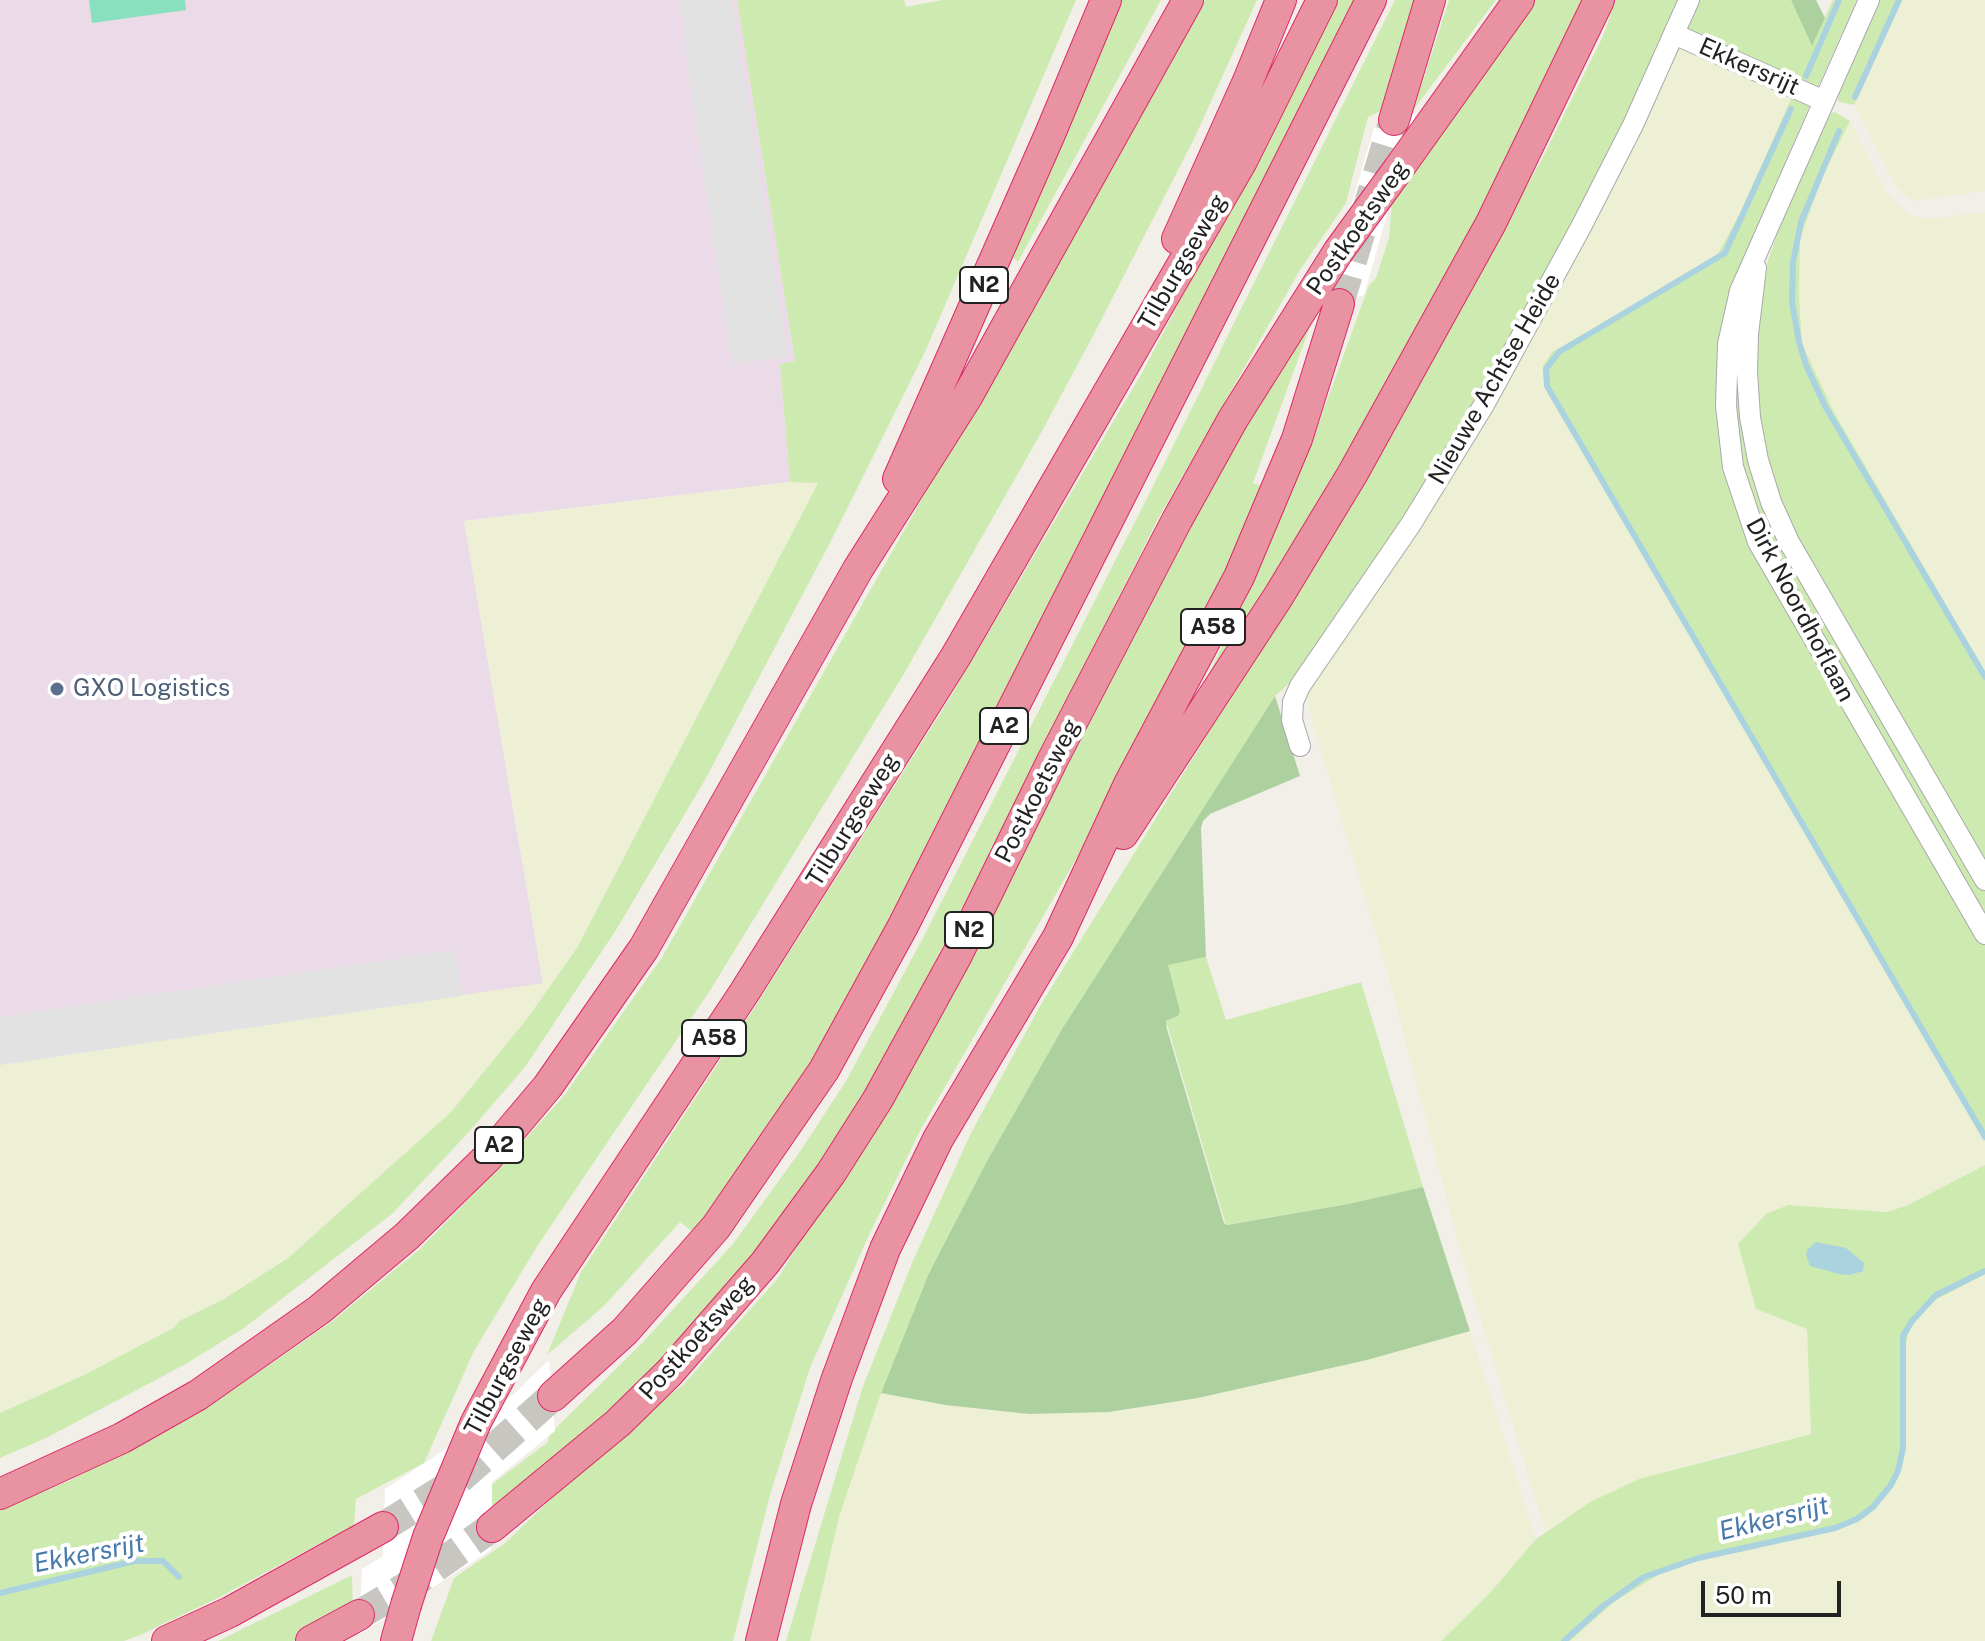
<!DOCTYPE html>
<style>
body{margin:0}
#map{position:relative;width:1985px;height:1641px;overflow:hidden;background:#f2efe9;font-family:"Public Sans",sans-serif}
canvas{display:block}
.scale{position:absolute;left:1701px;top:1581px;width:140px;height:36px;box-sizing:border-box;border:4px solid #222;border-top:0;padding-left:10px;font-size:24px;line-height:28px;white-space:nowrap;color:#222;-webkit-text-stroke:6px #fff;paint-order:stroke}
</style>
<div id="map">
<canvas width="1985" height="1641"></canvas>
<div class="scale">50 m</div>
</div>
<script>
const g = document.querySelector('canvas').getContext('2d');
g.lineJoin = 'round';
function fillPath(path, color) { g.fillStyle = color; g.fill(path, 'evenodd'); }
const poly = rows => new Path2D(rows.map(r => 'M' + r).join(''));
function strokePath(path, color, width, dash) { g.strokeStyle = color; g.lineWidth = width; g.lineCap = dash ? 'butt' : 'round'; g.setLineDash(dash || []); g.stroke(path); }
function write(font, color, halo, rows, align = 'center') {
  g.font = font + ' "Public Sans",sans-serif'; g.lineWidth = 8; g.setLineDash([]); g.textBaseline = 'middle'; g.strokeStyle = halo; g.fillStyle = color; for (const [text, x, y, turn = 0] of rows) {
    g.save(); g.translate(x, y); g.rotate((+turn || 0) * Math.PI / 180); g.textAlign = isNaN(turn) ? turn : align; if (halo) g.strokeText(text, 0, 0); g.fillText(text, 0, 0); g.restore();
  }
}
fillPath(poly([
 [0,0,737,0,795,361,780,364,790,482,464,521,543,984,0,1065]
]), '#ebdbe8');
fillPath(poly([
 [1902,0,1985,0,1985,191,1914,201,1907,198,1894,183,1854,105],
 [1687,46,1794,92,1741,211,1718,254,1681,280,1543,367,1544,383,1985,1140,1985,1165,1908,1205,1887,1212,1788,1205,1766,1214,1739,1244,1756,1309,1808,1328,1811,1434,1718,1456,1590,1502,1545,1531,1462,1257,1389,978,1312,721,1306,689,1676,48],
 [1850,121,1886,193,1909,215,1931,219,1985,212,1985,672,1835,414,1802,344,1799,297,1800,239,1821,180],
 [790,482,818,482,577,948,526,1020,451,1112,288,1258,224,1299,179,1321,175,1327,86,1374,0,1413,0,1065,543,983,464,521],
 [1985,1274,1985,1641,1570,1641,1615,1601,1649,1579,1711,1556,1825,1534,1897,1478,1906,1448,1904,1355,1909,1329,1930,1303],
 [1470,1331,1536,1539,1490,1593,1441,1641,810,1641,839,1517,881,1393,945,1405,1029,1414,1109,1412,1198,1398,1367,1360]
]), '#eef0d5');
fillPath(poly([
 [737,0,904,0,906,7,942,0,1076,0,925,352,833,537,705,780,616,930,525,1067,468,1133,392,1214,244,1328,184,1365,46,1438,0,1458,0,1413,86,1374,175,1327,179,1321,224,1299,288,1258,451,1112,526,1020,577,948,818,483,790,482,780,364,795,361],
 [1122,0,1161,0,1018,262,1013,257],
 [1205,0,1257,0,1194,139,1093,336,1041,433,905,672,711,989,538,1245,474,1351,424,1463,356,1499,354,1525,220,1597,138,1636,124,1641,0,1641,0,1509,69,1481,208,1407,330,1323,420,1249,502,1165,563,1097,661,959],
 [1339,0,1357,0,892,920,813,1063,693,1232,680,1222,604,1306,547,1355,581,1272,751,1013,948,701,1143,371],
 [1395,0,1420,0,1383,110,1368,117,1346,203,1300,270,1158,519,869,1093,759,1256,661,1367,493,1516,491,1485,548,1442,549,1435,643,1342,733,1244,801,1150,846,1081,924,936,1142,508],
 [1449,0,1496,0,1414,109],
 [1531,0,1585,0,1484,210,1343,467,1187,719,1252,584,1312,442,1369,285,1376,278,1389,238,1392,203],
 [1615,0,1682,0,1628,122,1480,398,1406,520,1292,681,1275,696,1062,1029,987,1161,929,1273,881,1393,839,1517,810,1641,786,1641,862,1389,912,1263,971,1133,1040,1006,1286,607,1542,159,1604,34],
 [1696,0,1791,0,1812,45,1833,0,1857,0,1818,87,1813,89,1691,35,1685,26],
 [1880,0,1902,0,1854,105,1839,102,1837,96],
 [1794,92,1810,105,1739,269,1720,389,1768,574,1985,945,1985,1140,1544,383,1543,366,1552,352,1681,280,1718,254,1741,211],
 [1835,112,1850,121,1821,180,1800,239,1799,297,1802,344,1835,414,1985,672,1985,868,1775,498,1755,407,1758,300,1766,266,1785,212,1829,114],
 [1748,298,1742,363,1786,550,1985,891,1985,923,1776,566,1747,496,1731,392],
 [1319,302,1253,483,1268,488,1114,793,922,1127,869,1235,810,1368,770,1495,733,1641,431,1641,454,1578,505,1543,627,1427,683,1385,778,1278,810,1225,1180,535],
 [1206,957,1226,1020,1361,982,1423,1187,1348,1204,1226,1225,1166,1021,1178,1016,1180,1011,1167,965],
 [1985,1165,1985,1274,1930,1303,1909,1329,1904,1355,1906,1448,1897,1478,1877,1505,1858,1520,1836,1531,1711,1556,1665,1571,1615,1601,1570,1641,1441,1641,1490,1593,1536,1539,1590,1502,1639,1479,1811,1434,1807,1329,1756,1309,1738,1244,1766,1214,1788,1205,1887,1212,1908,1205],
 [352,1575,353,1612,293,1641,218,1641]
]), '#cdebb0');
fillPath(poly([
 [1791,0,1816,0,1825,18,1812,46],
 [1275,696,1300,776,1210,814,1203,821,1201,828,1206,957,1168,965,1180,1011,1178,1016,1166,1021,1167,1029,1224,1223,1227,1225,1348,1204,1423,1187,1470,1331,1367,1360,1198,1398,1109,1412,1029,1414,945,1405,881,1393,929,1273,987,1161,1062,1029]
]), '#add19e');
fillPath(poly([
 [89,0,185,0,186,10,92,23]
]), '#88e0be');
fillPath(poly([
 [681,0,732,0,788,357,732,364,687,63],
 [455,950,462,996,0,1065,0,1017]
]), '#e2e2e2');
fillPath(poly([
 [1816,1242,1846,1248,1864,1263,1863,1271,1850,1275,1839,1274,1810,1266,1806,1255,1807,1250]
]), '#aad3df');
fillPath(poly([
 [1416,113,1364,295,1321,310,1374,128],
 [549,1360,555,1431,492,1482,491,1550,359,1635,362,1569,383,1556,385,1489,458,1441,476,1422,516,1392]
]), '#fff');
strokePath(poly([
 [1806,76,1839,0],
 [1855,97,1899,0],
 [1791,109,1725,253,1559,352,1546,369,1547,386,1985,1137],
 [1839,131,1801,222,1793,262,1792,302,1799,342,1806,365,1825,406,1985,677],
 [0,1593,135,1561,163,1561,179,1577],
 [1564,1641,1603,1606,1644,1577,1698,1558,1835,1528,1857,1519,1873,1507,1891,1485,1898,1471,1903,1448,1903,1336,1912,1321,1936,1295,1985,1271]
]), '#aad3df', 6);
strokePath(poly([
 [1339,304,1394,120],
 [383,1527,457,1481,553,1396],
 [359,1615,416,1581,492,1527]
]), '#c8c6c1', 30, [30, 15]);
const minor = poly([
 [1869,0,1740,291,1728,344,1726,406,1733,467,1758,542,1985,934],
 [1674,34,1824,101],
 [1756,268,1748,334,1747,372,1750,417,1758,460,1771,502,1789,542,1985,880],
 [1300,746,1292,720,1293,702,1300,686,1411,524,1485,403,1582,225,1633,125,1689,0]
]);
const highway = poly([
 [1394,120,1430,0],
 [1399,168,1519,0],
 [1177,239,1248,81,1281,0],
 [898,479,1050,134,1106,0],
 [1123,834,1278,597,1353,473,1491,223,1599,0],
 [553,1396,625,1331,716,1227,824,1070,903,926,1371,0],
 [476,1422,546,1291,744,993,956,656,1242,161,1322,0],
 [0,1494,122,1438,198,1395,319,1310,407,1236,488,1157,548,1086,644,948,858,569,967,397,1188,0],
 [492,1527,618,1423,670,1372,765,1263,831,1173,878,1099,957,955,1053,759,1177,520,1233,419,1338,252],
 [167,1641,230,1612,383,1527],
 [311,1641,359,1615],
 [396,1641,406,1605],
 [761,1641,796,1504,837,1378,885,1249,938,1139,1058,937,1129,784,1239,577,1297,439,1339,304]
]);
strokePath(minor, '#a9a9a9', 22);
strokePath(highway, '#dc2a67', 32);
strokePath(minor, '#fff', 20);
strokePath(highway, '#e892a2', 30);
const highwayBridge = poly([
 [1338,252,1399,168],
 [406,1605,428,1537,476,1422]
]);
strokePath(highwayBridge, '#dc2a67', 32, []);
strokePath(highwayBridge, '#e892a2', 30);
for (const [x, y, r, color] of [
 [57,689,8,"#5c6f8a"]
]) { const dot = new Path2D(); dot.arc(x, y, r, 0, 2 * Math.PI); g.fillStyle = color; g.fill(dot); strokePath(dot, '#fff', 3); }
for (const [x, y, w] of [
 [984,285,48],
 [1213,627,64],
 [1004,726,48],
 [969,930,48],
 [714,1038,64],
 [499,1145,48]
]) { const box = new Path2D(); box.roundRect(x - w / 2, y - 18, w, 36, 6); g.fillStyle = '#fff'; g.fill(box); strokePath(box, '#222', 2); }
write('bold 22px', '#222', null, [
 ["N2",984,285],
 ["A58",1213,627],
 ["A2",1004,726],
 ["N2",969,930],
 ["A58",714,1038],
 ["A2",499,1145]
]);
write('24px', '#222', '#fff', [
 ["Ekkersrijt",1749,67,24],
 ["Postkoetsweg",1358,228,-55],
 ["Tilburgseweg",1183,262,-60],
 ["Nieuwe Achtse Heide",1495,379,-60],
 ["Dirk Noordhoflaan",1800,610,62],
 ["Postkoetsweg",1038,791,-63],
 ["Tilburgseweg",853,820,-58],
 ["Postkoetsweg",697,1338,-48],
 ["Tilburgseweg",507,1367,-62]
]);
write('24px', '#4e5e75', '#fff', [
 ["GXO Logistics",73,689]
], 'left');
write('italic 26px', '#4a7aab', '#fff', [
 ["Ekkersrijt",1774,1519,-14],
 ["Ekkersrijt",89,1554,-11]
]);
</script>
